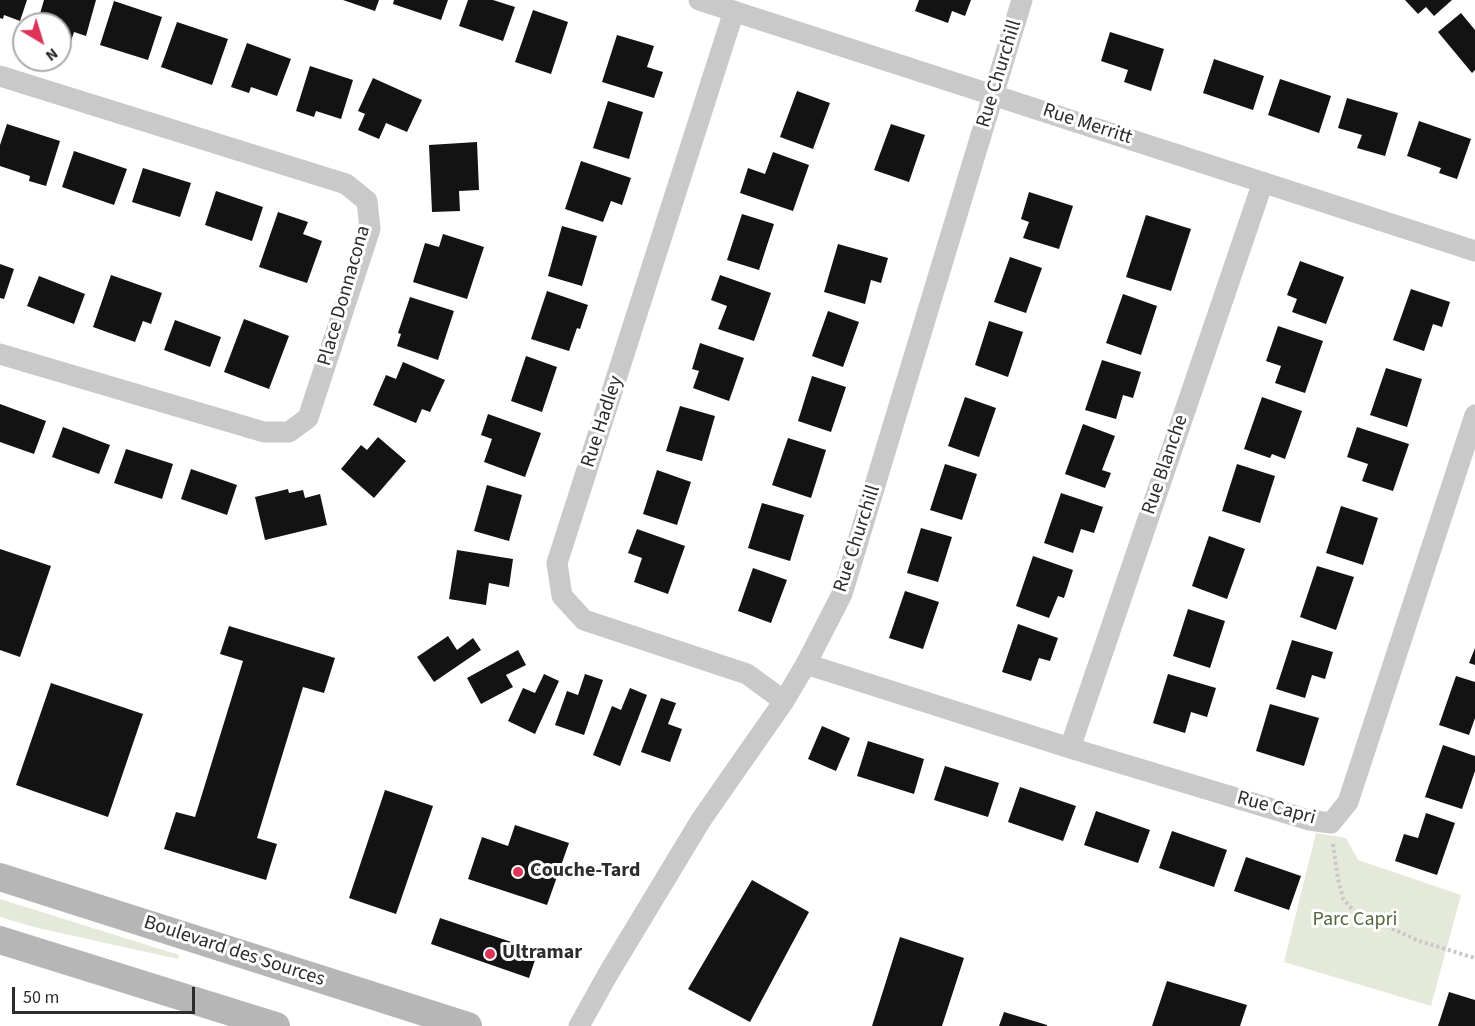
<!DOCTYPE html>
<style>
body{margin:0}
#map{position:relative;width:1475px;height:1026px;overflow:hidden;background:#fff;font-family:"Source Sans 3",sans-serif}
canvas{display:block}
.north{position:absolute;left:12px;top:12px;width:60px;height:60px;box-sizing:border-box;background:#fff;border:2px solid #ababab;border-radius:50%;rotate:142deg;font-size:16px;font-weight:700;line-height:24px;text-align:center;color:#2c2c2c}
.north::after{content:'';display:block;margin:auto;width:21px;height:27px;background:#dd3458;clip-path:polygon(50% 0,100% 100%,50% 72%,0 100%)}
.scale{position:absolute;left:12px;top:987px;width:183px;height:27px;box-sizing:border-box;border:3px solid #2c2c2c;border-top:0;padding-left:8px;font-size:18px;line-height:21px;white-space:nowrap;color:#2c2c2c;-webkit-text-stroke:4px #fff;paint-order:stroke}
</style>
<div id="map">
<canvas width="1475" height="1026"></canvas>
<div class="north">N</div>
<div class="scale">50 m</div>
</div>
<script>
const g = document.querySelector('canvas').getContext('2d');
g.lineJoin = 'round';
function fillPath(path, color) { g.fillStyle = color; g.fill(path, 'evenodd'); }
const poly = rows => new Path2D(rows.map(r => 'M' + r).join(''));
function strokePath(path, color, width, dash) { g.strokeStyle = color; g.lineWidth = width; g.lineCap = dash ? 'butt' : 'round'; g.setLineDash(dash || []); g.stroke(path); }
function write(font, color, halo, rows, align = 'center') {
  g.font = font + ' "Source Sans 3",sans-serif'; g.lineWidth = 6; g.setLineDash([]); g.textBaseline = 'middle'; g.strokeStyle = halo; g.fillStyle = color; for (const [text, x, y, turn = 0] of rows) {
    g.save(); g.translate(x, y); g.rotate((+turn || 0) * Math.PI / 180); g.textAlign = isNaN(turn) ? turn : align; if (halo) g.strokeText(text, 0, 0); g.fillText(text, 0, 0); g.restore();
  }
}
fillPath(poly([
 [1316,833,1346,838,1358,860,1461,895,1431,1006,1284,962],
 [0,899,179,955,178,959,34,927,0,917]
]), '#e4e9da');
fillPath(poly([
 [0,0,27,0,20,21,4,15,3,19,0,18],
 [44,0,96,0,86,36,74,32,71,41,60,37,60,24,37,24],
 [343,0,379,0,375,11],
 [394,0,448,0,441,20,393,4],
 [468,0,493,0,515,7,503,41,459,26],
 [919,0,971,0,965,16,952,11,948,23,915,11],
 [1405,0,1452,0,1434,16,1426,7,1418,14],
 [114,1,162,17,148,60,100,45],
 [533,10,568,22,551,74,515,62],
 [1461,13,1475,30,1475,70,1472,73,1438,32],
 [177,22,228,39,212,85,161,67],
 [1110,32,1164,49,1151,91,1124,82,1128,70,1101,61],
 [617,35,654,46,647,67,663,72,654,98,602,82],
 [247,43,291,59,277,96,251,87,249,93,231,87],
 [1214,59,1264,76,1253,110,1203,93],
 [310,66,353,80,341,119,316,111,314,117,296,111],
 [373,78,422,100,407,132,386,123,379,139,358,130,365,114,358,111],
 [1280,79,1331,96,1319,133,1268,115],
 [797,91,830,103,813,149,780,137],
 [1347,98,1398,113,1385,156,1357,148,1362,135,1338,128],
 [608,101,643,112,629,159,593,148],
 [1419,121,1471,139,1457,179,1439,173,1441,168,1407,156],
 [7,124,60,141,46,186,29,181,30,176,0,166,0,145],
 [891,124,925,135,909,182,874,170],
 [477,142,479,190,459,191,460,211,432,212,429,145],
 [74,151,127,169,114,205,62,187],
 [773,152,809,165,793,211,740,193,748,168,765,174],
 [581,161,631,178,622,205,611,201,603,222,565,209],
 [143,168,191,183,180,217,132,202],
 [216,191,263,207,252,241,205,225],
 [1029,192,1073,206,1059,249,1023,238,1029,222,1021,219],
 [278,212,308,222,303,234,322,241,307,283,259,267],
 [742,214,774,224,759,270,727,260],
 [1146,215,1191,229,1171,291,1126,277],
 [562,226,597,236,582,286,548,276],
 [443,234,484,247,467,299,413,282,425,243,439,247],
 [838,244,888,258,881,283,871,280,865,304,824,292],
 [1010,257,1042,268,1026,313,994,302],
 [1300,261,1344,277,1326,324,1292,312,1297,299,1287,295],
 [0,264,14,269,4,299,0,298],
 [111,275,162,293,151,324,143,321,135,342,93,327],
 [720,275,771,293,754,341,718,329,727,306,711,300],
 [39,276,85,294,74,324,27,306],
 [1411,289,1450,302,1442,327,1433,324,1424,351,1393,340],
 [547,291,588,305,580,329,577,328,569,351,531,339],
 [1123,294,1157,306,1141,355,1106,343],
 [410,297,454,311,438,360,397,346,401,334,398,333],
 [828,311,859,322,843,367,812,356],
 [244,319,289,336,269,389,224,372],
 [175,320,221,337,210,367,164,350],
 [989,321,1023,332,1008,377,975,365],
 [1278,326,1323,341,1305,393,1275,383,1281,366,1266,361],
 [700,343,744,358,729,401,693,388,699,371,692,369],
 [526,356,557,367,542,412,511,401],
 [1102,360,1141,372,1133,398,1123,395,1116,419,1085,410],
 [403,362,445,380,430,412,422,409,416,423,373,405,386,375,396,379],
 [1386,368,1422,379,1407,427,1370,415],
 [812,376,846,387,831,432,798,421],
 [965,397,996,408,979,457,948,446],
 [1262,397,1302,411,1285,459,1272,454,1270,458,1244,449],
 [0,404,46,421,34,454,0,442],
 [680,406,715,416,702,461,666,451],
 [488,414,541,433,525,477,484,462,492,439,481,435],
 [1083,424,1115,436,1102,470,1111,473,1105,488,1065,474],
 [63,427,110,445,99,474,52,457],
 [1357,427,1409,444,1393,491,1362,481,1368,464,1347,457],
 [378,437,406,461,374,498,341,469,361,445,367,450],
 [788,438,826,450,811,498,772,485],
 [126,449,173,464,162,499,114,483],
 [945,464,977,474,962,520,930,510],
 [1237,464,1275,476,1260,523,1222,511],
 [191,469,237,485,227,515,181,499],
 [657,470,691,482,677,525,643,514],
 [487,485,522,495,509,541,474,531],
 [288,489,289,493,303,490,305,498,320,494,327,525,265,540,255,497],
 [1061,493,1103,507,1094,533,1081,529,1073,553,1044,543],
 [762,503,804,515,790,561,748,548],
 [1341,506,1378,518,1363,565,1326,553],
 [921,528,952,537,938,582,907,573],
 [637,529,685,546,668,594,634,582,642,558,628,553],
 [1209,536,1245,549,1227,599,1192,586],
 [0,549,51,566,20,657,0,650],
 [457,550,513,559,509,587,489,583,486,605,449,599],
 [1033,556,1073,570,1064,598,1058,596,1049,618,1016,606],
 [1317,566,1354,577,1336,630,1300,617],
 [753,568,787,580,771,623,738,611],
 [905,591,939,602,923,649,889,638],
 [1188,609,1225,621,1210,668,1173,656],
 [1018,624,1058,638,1050,661,1039,658,1031,681,1002,672],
 [229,626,335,658,324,693,303,687,257,838,277,844,266,880,164,849,176,812,195,817,243,661,220,654],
 [448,636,457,650,473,638,481,650,434,682,417,657],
 [1292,640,1333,652,1325,679,1312,675,1305,698,1276,689],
 [1475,648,1475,665,1469,663],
 [518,650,526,665,506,675,513,687,481,704,467,678],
 [544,674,559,681,535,734,508,721,523,688,535,693],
 [585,674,603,680,584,735,555,725,567,691,578,695],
 [1168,674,1216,688,1207,717,1191,712,1185,733,1153,723],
 [1456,676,1475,682,1475,718,1469,735,1439,725],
 [51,683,143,714,108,817,16,785],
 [630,688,647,695,620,766,593,755,612,706,621,710],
 [661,698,676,703,668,724,682,729,670,762,641,752],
 [1270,704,1319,718,1304,766,1256,751],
 [822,726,850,738,836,771,808,759],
 [868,741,924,759,914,794,857,776],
 [1443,745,1475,756,1475,771,1462,809,1425,797],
 [945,766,999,783,988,817,934,800],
 [1020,787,1076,806,1063,841,1008,822],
 [385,790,433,806,396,914,349,898],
 [1096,811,1150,830,1138,863,1084,845],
 [1426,813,1455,823,1437,875,1395,861,1404,834,1418,838],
 [515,825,569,843,547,905,468,879,482,837,508,846],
 [1172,831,1227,850,1214,887,1159,868],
 [1246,857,1301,876,1289,910,1234,891],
 [752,880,809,912,750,1022,688,989],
 [440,918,538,951,529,978,431,944],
 [900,937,964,958,942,1026,872,1026],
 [1167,981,1247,1005,1240,1026,1152,1026],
 [1449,992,1475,1000,1475,1026,1438,1026],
 [1004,1012,1047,1025,1047,1026,999,1026]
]), '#131313');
strokePath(poly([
 [1333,844,1338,879,1343,899,1354,911,1419,941,1475,958]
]), '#c9c9c9', 4, [3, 3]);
strokePath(poly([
 [699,0,1475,251],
 [734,11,557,563,562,596,584,620,747,674,784,701],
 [0,76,346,184,367,201,370,229,308,418,289,432,264,432,0,354],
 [806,664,1070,748,1309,820,1331,823,1348,802,1475,415],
 [1070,748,1263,182],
 [579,1026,608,974,701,820,784,701,806,664,842,594,1022,0]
]), '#c9c9c9', 21);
strokePath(poly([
 [0,877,468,1026],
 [0,940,276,1026]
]), '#b6b6b6', 28);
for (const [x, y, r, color] of [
 [518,872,6,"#dd3458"],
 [490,954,6,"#dd3458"]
]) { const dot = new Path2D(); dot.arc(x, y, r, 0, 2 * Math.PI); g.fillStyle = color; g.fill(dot); strokePath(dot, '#fff', 2); }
write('20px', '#2c2c2c', '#fff', [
 ["Rue Churchill",1000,74,-73],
 ["Rue Merritt",1087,125,18],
 ["Place Donnacona",345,296,-74],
 ["Rue Hadley",603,422,-72],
 ["Rue Blanche",1166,465,-71],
 ["Rue Churchill",858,539,-72],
 ["Rue Capri",1276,809,15],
 ["Boulevard des Sources",234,952,18]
]);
write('bold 20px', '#2c2c2c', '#fff', [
 ["Couche-Tard",530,872],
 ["Ultramar",502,954]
], 'left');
write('20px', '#55653c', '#fff', [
 ["Parc Capri",1355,921]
]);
</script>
